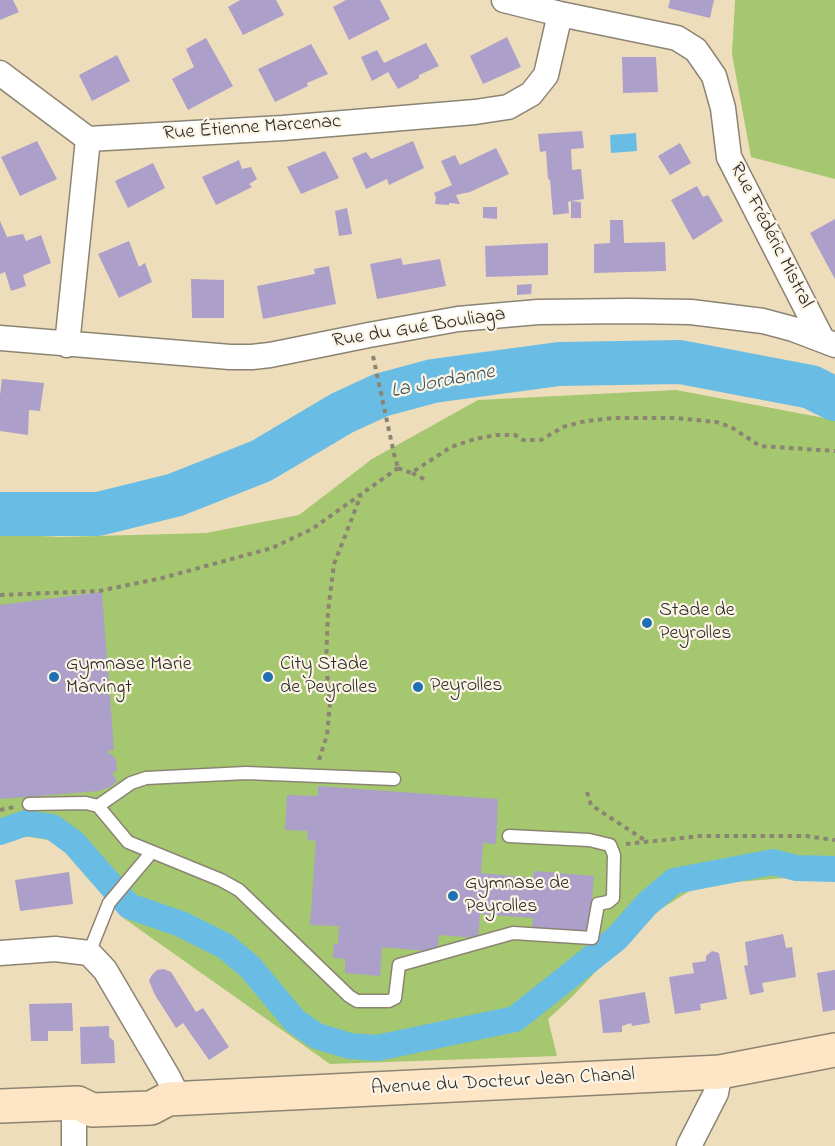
<!DOCTYPE html>
<meta charset="utf-8">
<style>
body{margin:0}
canvas{display:block;background:#edb}
</style>
<canvas width="835" height="1146"></canvas>
<script>
const g = document.querySelector('canvas').getContext('2d');
g.lineJoin = 'round';
function fillPath(path, color) { g.fillStyle = color; g.fill(path, 'evenodd'); }
const poly = rows => new Path2D(rows.map(r => 'M' + r).join(''));
function strokePath(path, color, width, dash) { g.strokeStyle = color; g.lineWidth = width; g.lineCap = dash ? 'butt' : 'round'; g.setLineDash(dash || []); g.stroke(path); }
function write(font, color, halo, rows, align = 'center') {
  g.font = font + ' "Indie Flower",sans-serif'; g.lineWidth = 4.5; g.setLineDash([]); g.textBaseline = 'middle'; g.strokeStyle = halo; g.fillStyle = color; for (const [text, x, y, turn = 0] of rows) {
    g.save(); g.translate(x, y); g.rotate((+turn || 0) * Math.PI / 180); g.textAlign = isNaN(turn) ? turn : align; if (halo) g.strokeText(text, 0, 0); g.fillText(text, 0, 0); g.restore();
  }
}
fillPath(poly([
 [735,0,835,0,835,179,751,157,732,54],
 [676,390,835,420,835,874,699,885,645,919,571,998,548,1019,557,1056,330,1064,122,917,62,842,22,836,0,844,0,534,61,537,206,533,299,515,372,459,478,400]
]), '#a4c770');
fillPath(poly([
 [636,133,637,151,611,153,610,135]
]), '#69bde5');
strokePath(poly([
 [0,832,26,823,52,827,74,843,129,906,181,924,225,946,250,967,295,1021,317,1036,350,1046,377,1048,515,1019,617,938,647,904,674,881,773,862,796,868,835,869]
]), '#69bde5', 26);
strokePath(poly([
 [0,514,98,514,175,495,261,461,342,413,381,395,433,381,559,364,680,362,811,387,835,399]
]), '#69bde5', 44);
fillPath(poly([
 [0,0,13,0,19,12,0,20],
 [240,0,276,0,284,15,243,35,228,7],
 [346,0,380,0,390,19,349,40,333,7],
 [670,0,714,0,710,18,668,8],
 [507,37,521,67,483,84,470,56],
 [206,38,233,86,188,110,172,79,194,67,186,49],
 [426,43,439,66,419,75,419,78,398,89,388,72,372,81,361,57,377,50,384,63],
 [311,44,328,74,307,83,308,86,275,102,258,69],
 [117,55,130,81,92,101,79,75],
 [622,57,656,57,658,92,623,93],
 [582,131,584,148,571,149,572,170,581,169,584,199,571,201,581,202,581,218,571,218,571,201,568,202,569,213,553,215,550,180,548,179,546,151,540,152,538,134],
 [37,141,57,179,20,196,1,157],
 [413,141,424,168,389,185,387,179,366,189,352,158,366,152,371,159],
 [680,143,691,163,670,175,658,156],
 [496,148,509,174,470,192,456,195,460,204,449,203,449,205,435,204,436,198,434,193,452,185,441,161,455,155,460,165],
 [325,151,339,178,301,194,287,167],
 [239,160,242,169,251,167,257,179,249,184,252,187,216,205,202,177],
 [153,163,165,188,128,208,115,181],
 [697,186,703,197,708,195,723,221,693,240,671,200],
 [483,207,497,207,497,219,483,218],
 [347,208,352,234,339,236,335,211],
 [835,219,835,279,810,233],
 [610,220,623,220,624,243,665,242,666,271,594,273,594,244,610,243],
 [0,221,7,237,23,234,26,241,41,235,51,263,23,275,26,286,11,291,5,272,0,274],
 [129,241,139,267,145,263,152,282,119,298,98,254],
 [548,243,548,275,486,277,485,246],
 [401,258,403,265,440,259,446,286,377,299,370,264],
 [329,266,336,304,263,319,257,286,315,274,314,269],
 [191,279,224,280,224,318,192,318],
 [532,284,531,294,517,295,517,285],
 [2,379,44,383,40,411,29,410,28,435,0,431,0,395],
 [102,592,114,750,108,751,108,753,112,755,116,760,117,770,112,773,117,781,110,787,99,791,0,799,0,605],
 [318,786,498,799,496,844,483,843,481,873,533,878,534,871,594,876,589,934,532,929,533,918,480,914,478,938,439,935,437,952,382,947,380,976,345,973,345,959,333,958,334,944,338,944,339,926,310,925,316,841,307,840,308,831,285,830,287,795,318,796],
 [69,872,73,904,20,911,15,880],
 [783,934,786,948,792,947,796,977,762,983,764,992,750,995,744,966,748,965,745,942],
 [712,951,719,953,727,999,700,1004,701,1010,675,1014,669,977,694,973,692,963,706,961,706,956],
 [164,969,171,972,196,1012,203,1008,229,1047,209,1060,183,1023,176,1028,155,995,149,981,151,976,157,970],
 [835,970,835,1010,823,1012,817,973],
 [645,992,650,1023,632,1026,631,1023,622,1026,622,1032,603,1033,599,1000],
 [72,1003,73,1031,48,1031,48,1041,31,1041,29,1004],
 [109,1026,109,1037,114,1041,115,1063,81,1064,80,1027]
]), '#ac9fca');
const service = poly([
 [29,804,86,803,98,806,128,842,221,880,239,890,349,996,357,1001,389,1001,395,998,399,965,513,933,592,938,598,904,608,902,613,898,614,855,610,845,589,840,509,836],
 [98,806,131,783,146,778,246,773,394,779],
 [89,953,109,903,151,853]
]);
const minor = poly([
 [504,0,560,14,677,38,696,50,714,76,723,108,729,157,822,339],
 [0,73,88,139],
 [0,338,230,357,252,357,270,355,369,335,458,319,538,312,631,311,691,312,763,321,793,329,835,345],
 [67,345,88,139,283,128,475,112,508,107,531,94,546,75,560,14],
 [0,953,55,949,89,953,105,970,168,1077,179,1099],
 [74,1146,74,1103],
 [689,1146,716,1093,720,1072]
]);
const secondary = poly([
 [0,1106,78,1103,92,1110,151,1108,168,1099,720,1072,835,1050]
]);
strokePath(service, '#8c8473', 15);
strokePath(minor, '#8c8473', 27);
strokePath(secondary, '#8c8473', 36);
strokePath(poly([
 [373,356,394,454,398,468],
 [398,468,411,473,451,447,475,439,496,435,515,435,523,440,541,440,563,427,586,421,614,418,676,418,716,422,731,427,760,446,835,451],
 [412,473,426,480],
 [0,595,99,591,162,578,272,548,312,529,398,468],
 [319,760,327,735,330,703,326,664,328,612,334,564,361,495],
 [587,792,591,805,646,841],
 [0,810,14,807],
 [626,844,701,836,806,836,835,840]
]), '#8c8473', 4, [4.5, 4.5]);
strokePath(service, '#fff', 12);
strokePath(minor, '#fff', 24);
strokePath(secondary, '#fde5c5', 33);
for (const [x, y, r, color] of [
 [647,623,6,"#1f6fb2"],
 [54,677,6,"#1f6fb2"],
 [268,677,6,"#1f6fb2"],
 [418,687,6,"#1f6fb2"],
 [453,896,6,"#1f6fb2"]
]) { const dot = new Path2D(); dot.arc(x, y, r, 0, 2 * Math.PI); g.fillStyle = color; g.fill(dot); strokePath(dot, '#fcf5e5', 2); }
write('20px', '#2b2b2b', '#fcf5e5', [
 ["Rue Étienne Marcenac",252,129,-4],
 ["Rue Frédéric Mistral",770,236,63],
 ["Rue du Gué Bouliaga",419,329,-9],
 ["Avenue du Docteur Jean Chanal",503,1083,-3]
]);
write('20px', '#2b2b2b', '#fcf5e5', [
 ["Stade de",659,612],
 ["Peyrolles",659,635],
 ["Gymnase Marie",66,666],
 ["Marvingt",66,689],
 ["City Stade",280,666],
 ["de Peyrolles",280,689],
 ["Peyrolles",430,687],
 ["Gymnase de",465,885],
 ["Peyrolles",465,908]
], 'left');
write('italic 21px', '#3e5763', '#fcf5e5', [
 ["La Jordanne",443,383,-11]
]);
</script>
